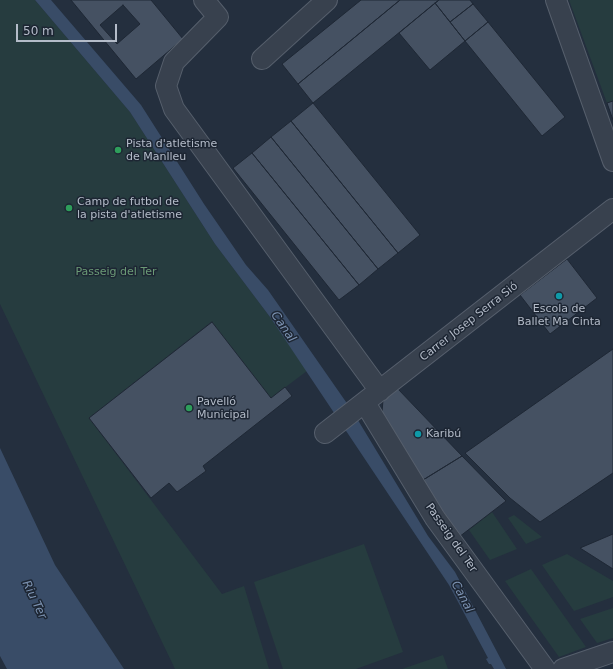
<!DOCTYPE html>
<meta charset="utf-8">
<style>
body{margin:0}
#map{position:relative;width:613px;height:669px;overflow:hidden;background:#242f3e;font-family:"DejaVu Sans",sans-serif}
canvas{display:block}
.scale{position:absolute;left:16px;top:24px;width:101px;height:18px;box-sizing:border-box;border:2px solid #b4bcc9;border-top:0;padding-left:5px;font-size:12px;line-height:14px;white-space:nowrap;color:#b4bcc9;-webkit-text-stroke:3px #1d2633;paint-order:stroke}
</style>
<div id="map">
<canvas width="613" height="669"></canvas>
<div class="scale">50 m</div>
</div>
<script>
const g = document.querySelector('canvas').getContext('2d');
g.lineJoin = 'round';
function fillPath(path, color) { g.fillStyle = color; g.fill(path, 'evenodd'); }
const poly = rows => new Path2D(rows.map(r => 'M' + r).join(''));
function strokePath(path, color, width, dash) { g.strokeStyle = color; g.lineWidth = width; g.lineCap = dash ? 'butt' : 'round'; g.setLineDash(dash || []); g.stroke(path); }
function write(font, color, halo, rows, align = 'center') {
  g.font = font + ' "DejaVu Sans",sans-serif'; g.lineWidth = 3; g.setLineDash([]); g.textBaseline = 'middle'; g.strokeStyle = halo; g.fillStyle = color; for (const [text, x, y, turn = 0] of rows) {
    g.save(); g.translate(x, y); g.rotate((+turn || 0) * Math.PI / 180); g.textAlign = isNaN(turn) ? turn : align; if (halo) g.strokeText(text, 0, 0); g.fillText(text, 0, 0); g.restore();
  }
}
fillPath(poly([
 [0,0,35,0,130,112,215,244,270,317,307,371,271,398,211,322,89,418,222,594,244,586,269,669,175,669,0,304],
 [569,0,613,0,613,101,607,103],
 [492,512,517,549,490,560,469,530],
 [514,515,542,537,526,544,508,518],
 [364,544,403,652,356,669,283,669,254,582],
 [567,554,613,581,613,597,574,611,542,565],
 [531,569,586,647,559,657,505,581],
 [613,608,613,638,597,643,580,619],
 [443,655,448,669,402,669]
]), '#263c3f');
fillPath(poly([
 [35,0,51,0,141,105,204,204,246,265,268,290,353,412,428,536,455,572,506,669,494,669,491,664,489,664,486,659,488,658,449,585,270,317,215,244,130,112],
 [0,448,55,565,124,669,7,669,0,656]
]), '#394c67');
const building = poly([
 [71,0,151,0,183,39,136,79,71,0],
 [361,0,400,0,298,84,282,64,361,0],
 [400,0,439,0,313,103,298,84,400,0],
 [439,0,470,0,473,4,450,22,435,3,439,0],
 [435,3,465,41,430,70,399,33,435,3],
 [473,4,488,22,465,41,450,22,473,4],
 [123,5,140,24,117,44,100,25,123,5],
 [488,22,565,117,542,136,465,41,488,22],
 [613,101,613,120,607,103,613,101],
 [313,103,420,235,398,253,291,121,313,103],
 [291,121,398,253,378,269,271,137,291,121],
 [271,137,378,269,359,285,252,153,271,137],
 [252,153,359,285,339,300,233,168,252,153],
 [567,259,597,298,550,334,520,295,567,259],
 [212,322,271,398,285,387,292,396,203,466,206,471,177,492,169,483,151,498,89,418,212,322],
 [613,349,613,473,540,522,510,498,465,453,613,349],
 [398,389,462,456,423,480,382,412,383,400,398,389],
 [462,456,506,501,459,537,423,480,462,456],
 [613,534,613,569,580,548,613,534]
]);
fillPath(building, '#455162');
strokePath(building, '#1f2835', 1);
const minor = poly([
 [204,0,218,17,174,62,166,86,174,109,380,391],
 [556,0,613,161],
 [262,59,327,0],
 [365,403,435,518,545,669],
 [325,433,613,209],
 [563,669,613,652]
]);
strokePath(minor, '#565f6c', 22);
strokePath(minor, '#38414e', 20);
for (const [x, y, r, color] of [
 [118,150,4,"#2e9e5b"],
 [69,208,4,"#2e9e5b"],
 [559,296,4,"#0f9aa8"],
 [189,408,4,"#2e9e5b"],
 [418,434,4,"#0f9aa8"]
]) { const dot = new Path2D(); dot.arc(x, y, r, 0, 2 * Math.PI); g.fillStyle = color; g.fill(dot); strokePath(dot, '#1d2633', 1.5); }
write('11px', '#b4bcc9', '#1d2633', [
 ["Pista d'atletisme",126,144],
 ["de Manlleu",126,157],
 ["Camp de futbol de",77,202],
 ["la pista d'atletisme",77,215],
 ["Escola de",559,309,"center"],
 ["Ballet Ma Cinta",559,322,"center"],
 ["Pavelló",197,402],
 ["Municipal",197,415],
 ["Karibú",426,434]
], 'left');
write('11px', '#6b9a76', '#1d2633', [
 ["Passeig del Ter",116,272]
]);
write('11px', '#b4bcc9', '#1d2633', [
 ["Carrer Josep Serra Sió",469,322,-38],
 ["Passeig del Ter",451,538,55]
]);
write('italic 12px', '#7c92b1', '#1d2633', [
 ["Canal",283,327,55],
 ["Canal",462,597,62],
 ["Riu Ter",34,600,64]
]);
</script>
